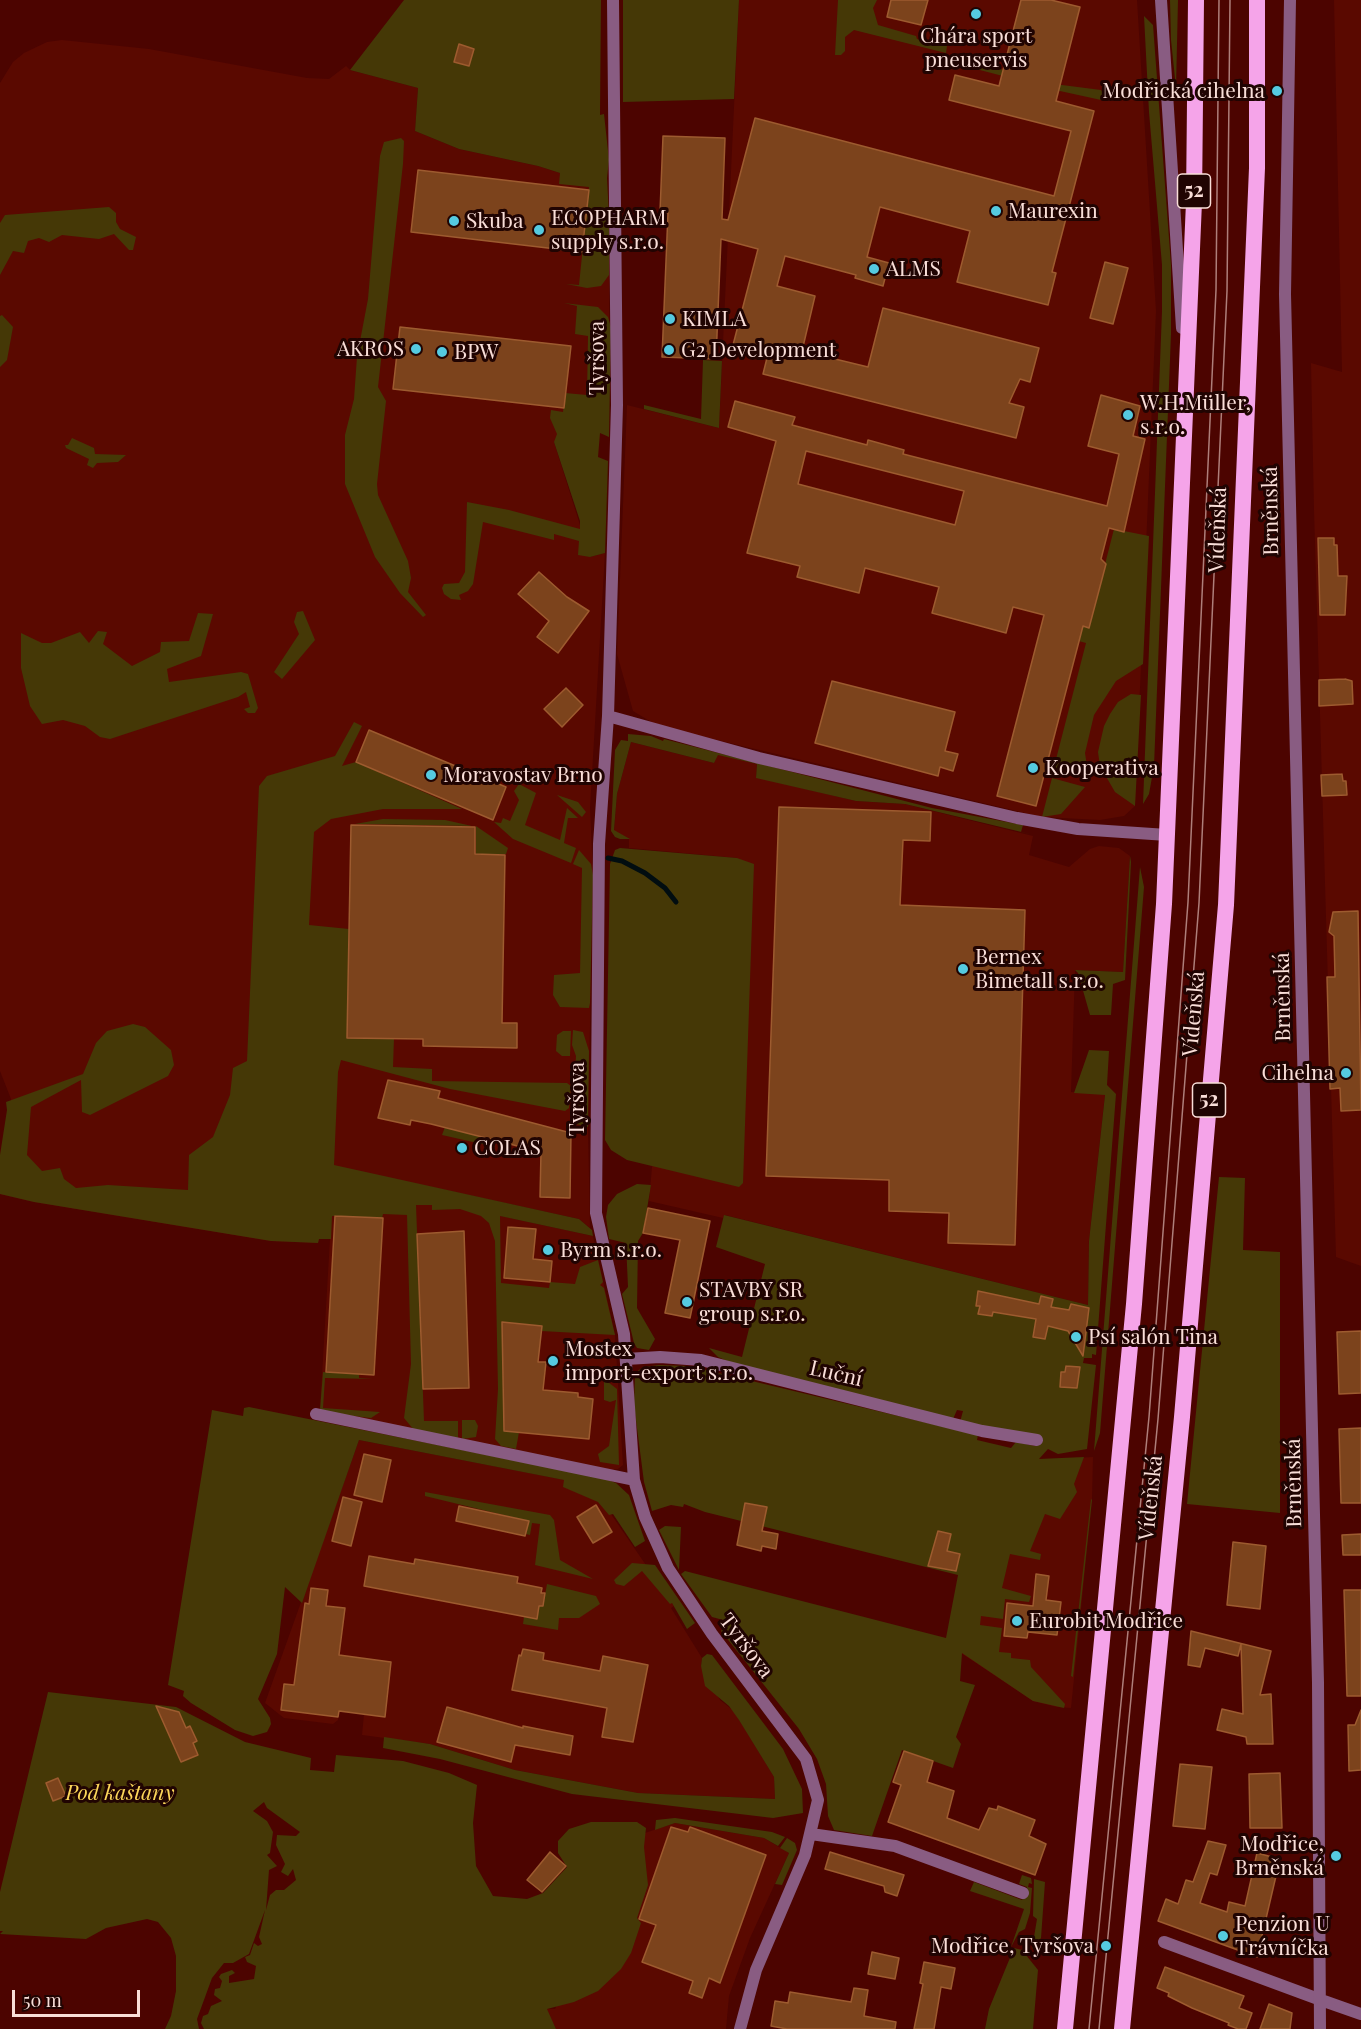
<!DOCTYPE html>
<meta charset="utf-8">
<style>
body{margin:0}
#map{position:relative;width:1361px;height:2029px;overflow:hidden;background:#4c0400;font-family:"Playfair Display",serif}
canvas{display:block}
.scale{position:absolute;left:12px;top:1990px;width:128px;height:27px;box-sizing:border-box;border:3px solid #f9ded8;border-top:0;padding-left:8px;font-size:18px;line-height:21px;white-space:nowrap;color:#f9ded8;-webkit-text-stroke:4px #200402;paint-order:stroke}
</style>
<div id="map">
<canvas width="1361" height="2029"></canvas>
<div class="scale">50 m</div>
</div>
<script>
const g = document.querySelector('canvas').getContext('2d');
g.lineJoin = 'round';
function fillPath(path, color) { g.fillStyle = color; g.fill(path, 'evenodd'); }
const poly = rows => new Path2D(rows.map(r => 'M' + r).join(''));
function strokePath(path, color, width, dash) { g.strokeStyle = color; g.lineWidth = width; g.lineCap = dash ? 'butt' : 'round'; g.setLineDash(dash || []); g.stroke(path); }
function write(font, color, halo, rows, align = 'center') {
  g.font = font + ' "Playfair Display",serif'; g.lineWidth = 6; g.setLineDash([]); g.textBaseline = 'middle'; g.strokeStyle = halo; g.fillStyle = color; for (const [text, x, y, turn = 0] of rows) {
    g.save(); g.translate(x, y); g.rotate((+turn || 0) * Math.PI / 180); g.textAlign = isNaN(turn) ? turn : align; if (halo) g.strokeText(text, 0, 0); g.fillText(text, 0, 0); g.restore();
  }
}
fillPath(poly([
 [739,0,1137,0,1156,311,1135,806,1124,816,1100,820,1042,817,658,726,633,711,617,654,627,405,719,428],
 [1334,0,1361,0,1361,1266,1336,1257,1314,510,1311,363,1342,372],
 [62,40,149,49,307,78,329,79,346,66,350,70,418,88,415,131,459,149,538,166,560,173,599,178,609,216,609,437,593,428,554,442,590,557,605,553,590,808,593,875,588,1127,590,1228,579,1219,334,1166,409,1196,593,1236,615,1335,623,1465,618,1469,609,1470,320,1410,330,1239,319,1239,318,1243,271,1241,34,1202,0,1194,11,1099,0,1071,0,83,13,62,24,53,47,42],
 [631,742,714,763,717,754,757,764,756,777,856,801,905,804,1033,836,1029,855,1069,867,1090,849,1099,846,1119,848,1130,856,1123,972,1075,970,1071,1092,1105,1094,1089,1241,1088,1305,725,1215,723,1218,649,1201,652,1167,737,858,629,848,629,839,614,831,617,794],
 [359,1440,591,1485,674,1606,671,1608,702,1658,701,1666,720,1700,734,1711,774,1777,775,1799,638,1793,515,1770,430,1744,362,1735,364,1714,339,1712,338,1720,333,1724,284,1718,265,1703],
 [1093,1457,1092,1500,1071,1708,1057,1707,1033,1701,949,1645,1038,1460],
 [675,1823,764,1838,789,1853,750,1938,729,1996,726,2029,556,2029,546,2009,555,2009,645,1833]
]), '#5a0900');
fillPath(poly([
 [404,0,601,0,600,115,604,114,609,160,607,178,609,216,609,275,601,286,587,288,566,284,579,285,589,187,559,184,560,173,538,166,459,149,415,131,418,88,350,70],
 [623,0,739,0,734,99,623,102],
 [838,0,877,0,873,8,878,25,916,36,917,39,947,46,946,53,854,30,845,37,845,51,841,55,835,55],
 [1170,0,1178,0,1176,88,1171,40],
 [1144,16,1153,25,1171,265,1171,334,1154,766,1149,794,1143,804,1162,311,1162,265,1149,112],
 [957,58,1062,85,1101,90,1105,96,1101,100,1060,91,957,64],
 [401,138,404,141,403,164,378,387,386,401,377,484,378,495,408,561,411,578,408,592,426,615,423,617,400,593,375,557,345,484,345,435,354,399,357,357,368,299,380,156,384,142],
 [109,207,116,213,116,222,120,229,136,237,133,250,129,250,114,234,99,239,62,235,49,242,39,238,28,241,24,253,13,251,0,275,0,223,5,215],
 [564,303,598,307,608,317,611,327,609,437,600,433,598,457,608,461,605,553,590,557,578,555,579,541,554,534,554,540,483,522,473,584,468,591,459,595,461,600,451,599,444,594,442,588,444,584,459,583,465,572,467,502,509,510,580,529,580,521,554,442,557,434,550,418,551,410,563,412,565,393,587,395,588,336,575,334,577,306],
 [2,315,13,327,7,360,0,367,0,316],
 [703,360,722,361,719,428,644,409,644,405,701,419],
 [72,438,94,448,95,454,126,455,118,462,97,463,93,468,87,465,89,459,66,448,65,445,68,445],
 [1114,529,1149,536,1143,664,1116,681,1094,715,1085,753,1089,779,1058,771,1054,767,1086,643,1064,637,1068,621,1089,627],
 [303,611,315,640,282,679,274,672,299,634,294,622,297,612],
 [198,613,213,614,201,656,167,669,169,682,241,672,248,674,258,708,255,713,248,713,244,709,250,707,246,692,238,697,110,739,100,737,85,726,63,720,42,724,30,706,21,668,21,633,42,643,51,643,80,632,89,643,98,631,107,632,103,644,132,666,160,652,161,642,189,641],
 [1131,694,1141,695,1135,806,1115,792,1100,766,1098,752,1104,726,1110,714,1118,702],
 [354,722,362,726,342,766,356,762,462,809,383,809,331,819,314,832,309,925,349,929,347,1038,394,1038,393,1067,432,1069,432,1081,567,1083,571,1086,569,1108,565,1111,450,1089,341,1060,338,1072,334,1165,579,1219,592,1230,593,1236,500,1216,501,1283,549,1288,550,1282,575,1284,580,1267,598,1260,603,1282,600,1285,604,1288,615,1335,541,1331,542,1326,502,1322,504,1430,519,1432,516,1449,501,1446,495,1439,498,1389,495,1241,489,1223,481,1216,460,1209,432,1210,432,1205,416,1205,424,1421,458,1421,458,1438,414,1430,404,1418,411,1364,407,1215,383,1214,382,1218,332,1216,331,1239,319,1239,318,1243,271,1241,34,1202,0,1194,0,1155,7,1110,6,1102,83,1074,96,1043,107,1031,133,1024,145,1027,171,1050,174,1065,168,1076,90,1115,82,1112,81,1080,31,1107,27,1155,42,1171,60,1168,64,1179,76,1188,108,1185,188,1190,189,1155,213,1137,230,1095,233,1068,247,1061,259,786,267,776,335,756],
 [628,734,651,736,663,741,664,739,932,808,1023,825,1021,832,1034,835,905,804,856,801,756,778,757,764,718,755,714,763,631,742,617,794,614,830,630,839,620,839,615,837,611,831,615,750,621,740,628,741],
 [1052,778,1085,787,1061,814,1042,817],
 [519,784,536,793,525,825,560,840,567,808,578,818,568,818,564,843,576,848,571,863,513,839,494,822,501,823,503,818,510,821,519,800,514,791],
 [557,795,578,802,586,812,582,817],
 [383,819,445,820,472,826,355,824],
 [476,826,508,848,506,854,476,854],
 [620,848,737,858,754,864,743,1183,739,1187,627,1160,611,1150,605,1140,610,864,615,850],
 [579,850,591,864,593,875,590,1003,589,1008,560,1007,553,995,554,975,580,973,582,868,573,864],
 [1130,856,1131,862,1125,980,1113,984,1111,1015,1090,1015,1078,973,1075,970,1123,972],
 [1140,867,1144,887,1100,1433,1094,1451],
 [573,1030,583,1032,589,1051,588,1127,572,1123,576,1056,572,1045],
 [563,1031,571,1031,570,1056,562,1056,556,1051,557,1035],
 [1089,1050,1109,1051,1107,1085,1116,1094,1096,1355,1092,1354,1092,1358,1084,1358,1083,1363,1096,1365,1087,1449,1058,1454,1048,1449,1039,1459,1084,1457,1074,1484,1077,1492,1060,1519,1045,1514,1030,1551,1041,1554,1040,1560,1010,1554,1002,1588,1031,1596,1029,1602,1005,1599,1003,1619,981,1616,980,1625,1002,1628,999,1652,1011,1653,1011,1658,1030,1660,1031,1667,1065,1704,1064,1708,1033,1701,962,1653,960,1681,975,1685,956,1737,961,1744,953,1768,902,1750,872,1836,834,1830,828,1816,826,1784,817,1759,799,1729,721,1631,727,1621,712,1617,681,1574,685,1571,946,1638,958,1575,705,1512,684,1504,683,1507,671,1505,652,1511,644,1482,634,1405,635,1373,643,1367,659,1365,689,1366,978,1435,977,1440,1011,1448,1016,1442,1035,1446,1037,1437,960,1422,963,1411,957,1410,953,1419,741,1367,718,1357,709,1348,742,1357,765,1264,716,1247,724,1215,1088,1305,1089,1241,1105,1095,1074,1093],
 [445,1127,495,1140,495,1147,442,1135],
 [1219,1177,1245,1178,1243,1250,1280,1252,1280,1513,1187,1504],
 [637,1184,651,1185,643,1233,638,1241,637,1308,655,1339,649,1350,637,1348,634,1343,622,1294,628,1287,626,1243,609,1239,606,1217,608,1205,617,1194],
 [323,1372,359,1374,359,1378,373,1379,325,1378,323,1408,380,1412,371,1418,335,1414,320,1410],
 [604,1379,617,1389,619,1465,600,1462,598,1454,609,1446,616,1400,610,1402,604,1400],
 [249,1407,606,1479,616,1483,629,1495,645,1541,635,1547,613,1514,609,1515,598,1502,563,1487,564,1480,359,1440,302,1603,285,1587,277,1654,258,1699,270,1718,271,1724,267,1732,253,1736,235,1730,191,1703,183,1696,184,1691,168,1685,212,1410,243,1416,244,1408],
 [462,1420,475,1420,478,1426,476,1437,462,1439],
 [425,1492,550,1515,554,1520,560,1560,593,1579,535,1565,540,1524,532,1523,530,1535,526,1534,528,1521,425,1496],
 [1091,1499,1092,1500,1073,1677,1071,1676],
 [665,1526,681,1527,679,1570,659,1530],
 [632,1563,655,1565,695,1623,687,1629,672,1603,670,1604,642,1571,624,1586,616,1584,614,1580],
 [547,1584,596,1596,600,1604,579,1618,559,1618,558,1630,523,1624,524,1617,537,1618,539,1606,543,1606],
 [707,1654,712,1655,783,1749,802,1789,803,1813,773,1818,572,1794,440,1759,383,1748,384,1737,430,1744,515,1770,638,1793,775,1799,774,1777,739,1720,729,1706,705,1686,701,1666,702,1658],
 [48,1692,176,1707,245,1742,311,1758,310,1770,334,1772,336,1755,403,1761,449,1773,477,1785,473,1823,476,1866,493,1896,527,1899,543,1893,567,1867,558,1853,558,1841,569,1829,591,1822,637,1822,646,1828,644,1847,648,1885,637,1918,641,1923,631,1953,621,1969,598,1991,574,2002,547,2009,556,2029,204,2029,201,2023,203,2016,208,2014,211,2006,222,2001,214,1995,215,1989,220,1988,222,1981,219,1977,221,1974,232,1970,235,1973,229,1976,229,1983,254,1979,256,1966,247,1962,245,1957,250,1955,254,1943,258,1946,262,1944,259,1937,265,1910,249,1954,233,1963,224,1963,212,1978,197,2019,199,2029,165,2029,171,2016,176,1991,176,1956,171,1938,158,1922,147,1919,106,1928,86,1939,0,1934,3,1931,0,1931,0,1892],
 [264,1802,267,1808,300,1832,296,1836,277,1835,276,1845,285,1864,281,1872,288,1876,293,1869,296,1880,284,1890,276,1890,270,1895,266,1910,269,1870,277,1866,267,1855,270,1853,273,1832,267,1821,253,1811],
 [675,1818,772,1832,785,1837,778,1846,764,1838,675,1823,655,1830,656,1820],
 [787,1838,795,1843,797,1850,782,1885,775,1884,789,1853,780,1848],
 [1022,1875,1031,1878,1032,1884,1029,1883,1028,1887,1032,1888,1030,1913,1025,1929,1019,1932,1011,1947,1024,1909,970,1891,974,1882,1022,1900,1027,1887,1019,1884],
 [1034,1879,1045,1882,1041,1938,1032,1949,1037,1919,1033,1916],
 [1014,1948,1022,1950,1038,1970,1033,2029,985,2029,989,2009]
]), '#453806');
strokePath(poly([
 [608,858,622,861,645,873,665,888,676,902]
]), '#010d10', 5);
const building = poly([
 [891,0,928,0,921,25,887,17,891,0],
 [1021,0,1051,0,1080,7,1056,101,1094,111,1052,272,1056,273,1048,305,957,282,970,231,880,207,867,257,889,263,883,286,855,278,856,275,785,256,777,286,815,296,802,351,868,367,883,308,1039,348,1030,382,1020,379,1009,403,1024,407,1016,438,763,374,768,354,733,345,758,249,721,239,716,359,662,357,668,213,660,212,663,136,725,138,722,219,728,220,755,118,1054,196,1071,131,949,100,955,75,999,86,1021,0],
 [459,44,474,49,469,66,454,62,459,44],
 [418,170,589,190,582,252,411,232,418,170],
 [1105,262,1128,268,1113,324,1090,318,1105,262],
 [400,327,571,346,564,408,393,389,400,327],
 [1101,395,1140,406,1133,436,1145,439,1124,532,1109,528,1101,559,1106,564,1089,628,1083,626,1036,806,997,796,1044,615,1013,607,1006,633,932,613,939,587,865,568,859,593,797,577,800,566,747,553,776,441,728,427,735,401,795,417,792,425,867,445,868,440,904,450,903,454,1107,506,1119,454,1088,446,1101,395],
 [806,451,964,491,955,525,798,484,806,451],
 [1318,538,1334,538,1334,545,1337,545,1338,576,1347,576,1345,615,1320,615,1318,538],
 [539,572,567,597,589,611,558,653,537,637,549,621,518,594,539,572],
 [1345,679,1352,681,1353,704,1319,706,1319,680,1345,679],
 [832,681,955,712,945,751,958,754,953,771,940,767,938,776,815,743,832,681],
 [566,688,583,705,562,727,544,709,566,688],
 [369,730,506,787,493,820,356,762,369,730],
 [1342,774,1343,781,1346,781,1347,795,1322,796,1321,775,1342,774],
 [779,807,931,812,930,841,903,840,900,905,1025,910,1015,1245,948,1243,949,1213,889,1211,889,1180,766,1176,779,807],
 [351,825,475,827,475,854,505,855,502,1023,517,1023,517,1048,423,1046,423,1039,347,1038,351,825],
 [1358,911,1361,1110,1341,1111,1340,1088,1330,1089,1327,977,1335,977,1334,936,1329,932,1333,912,1358,911],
 [388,1080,440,1091,438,1098,571,1133,570,1198,540,1197,541,1152,431,1124,411,1120,410,1125,378,1118,388,1080],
 [648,1208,710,1221,690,1318,665,1313,680,1240,643,1233,648,1208],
 [335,1216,383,1218,374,1375,326,1372,335,1216],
 [508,1227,536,1229,533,1259,552,1261,550,1282,504,1278,508,1227],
 [464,1231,469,1388,423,1389,417,1234,464,1231],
 [978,1291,1039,1304,1041,1296,1053,1299,1051,1307,1069,1310,1071,1304,1089,1308,1083,1356,1068,1331,1048,1326,1045,1339,1033,1337,1036,1319,993,1312,992,1316,978,1314,980,1306,976,1306,978,1291],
 [502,1322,542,1326,538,1362,546,1362,543,1390,578,1393,578,1397,593,1399,589,1439,504,1431,502,1322],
 [1361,1331,1361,1393,1339,1394,1337,1332,1361,1331],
 [1066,1366,1080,1367,1077,1388,1060,1387,1061,1372,1065,1372,1066,1366],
 [1361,1428,1361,1503,1341,1503,1339,1429,1361,1428],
 [364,1454,391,1460,382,1502,354,1495,364,1454],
 [343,1497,362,1502,351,1546,332,1541,343,1497],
 [745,1503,767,1507,762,1531,778,1534,776,1549,762,1546,761,1551,737,1545,745,1503],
 [596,1505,612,1532,593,1543,577,1517,596,1505],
 [459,1506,529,1521,525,1536,456,1521,459,1506],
 [938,1531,951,1534,947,1551,960,1554,956,1571,928,1566,938,1531],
 [1361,1534,1361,1555,1343,1555,1342,1535,1361,1534],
 [1233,1542,1266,1546,1260,1609,1227,1605,1233,1542],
 [369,1556,414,1564,415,1559,518,1577,517,1583,542,1588,541,1593,545,1593,543,1606,539,1606,537,1619,364,1586,369,1556],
 [1036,1574,1049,1576,1046,1600,1061,1602,1057,1635,1028,1632,1027,1638,1004,1636,1007,1603,1033,1606,1036,1574],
 [311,1588,328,1590,326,1606,345,1608,339,1655,391,1662,385,1717,339,1711,338,1717,281,1710,284,1684,294,1685,305,1603,309,1604,311,1588],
 [1344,1590,1361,1590,1361,1696,1347,1696,1344,1590],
 [1191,1631,1271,1651,1260,1695,1271,1694,1273,1744,1247,1744,1246,1737,1217,1730,1222,1709,1243,1714,1241,1644,1238,1656,1205,1648,1200,1667,1188,1665,1191,1631],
 [523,1649,544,1653,543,1660,600,1671,603,1656,648,1665,633,1742,602,1737,607,1708,512,1690,519,1655,521,1656,523,1649],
 [156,1706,179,1712,186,1728,190,1726,197,1741,193,1743,198,1755,181,1762,156,1706],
 [447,1707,523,1728,523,1726,573,1736,570,1755,515,1745,511,1762,437,1742,447,1707],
 [1361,1710,1361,1770,1349,1771,1348,1725,1355,1725,1361,1710],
 [904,1751,933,1761,927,1782,954,1791,947,1818,979,1830,989,1808,997,1810,998,1806,1035,1820,1029,1836,1046,1844,1035,1875,888,1822,901,1785,893,1782,904,1751],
 [1180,1764,1212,1767,1205,1829,1173,1826,1180,1764],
 [1280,1773,1282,1828,1250,1828,1249,1774,1280,1773],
 [58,1778,66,1796,53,1801,46,1783,58,1778],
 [671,1827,688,1832,690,1827,766,1855,720,1983,709,1978,702,1998,689,1993,693,1981,642,1962,656,1925,639,1919,671,1827],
 [1208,1841,1226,1845,1217,1875,1210,1873,1200,1903,1227,1912,1229,1902,1245,1906,1257,1853,1280,1859,1257,1957,1158,1921,1166,1899,1178,1904,1186,1880,1193,1882,1208,1841],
 [550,1852,566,1866,542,1892,527,1880,550,1852],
 [830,1852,904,1875,897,1896,885,1892,884,1886,825,1869,830,1852],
 [872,1952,899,1958,895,1979,868,1974,872,1952],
 [924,1962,955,1968,951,1989,941,1987,934,2029,914,2029,923,1984,920,1983,924,1962],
 [1165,1967,1244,1996,1239,2008,1252,2013,1246,2029,1238,2029,1228,2025,1229,2023,1192,2008,1168,1996,1169,1993,1157,1988,1165,1967],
 [854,1988,868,1990,864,2016,896,2022,895,2029,787,2029,771,2026,775,2001,788,2003,790,1992,851,2002,854,1988],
 [1269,2004,1292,2013,1290,2029,1260,2029,1269,2004]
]);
fillPath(building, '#7c431c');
strokePath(building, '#9d5b2f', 1.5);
strokePath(poly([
 [613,0,617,405,608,716,599,844,596,1213,624,1334,634,1480,645,1517,668,1568,712,1634,806,1759,818,1800,805,1855,756,1970,740,2029],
 [608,716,759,758,1017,818,1078,829,1167,835],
 [626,1359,660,1357,701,1360,982,1431,1037,1440],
 [316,1414,634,1480],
 [811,1834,895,1846,1023,1893],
 [1164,1942,1321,2000]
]), '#895c82', 12);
strokePath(poly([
 [1161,0,1182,328],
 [1290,0,1285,294,1318,1683,1320,2029],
 [1321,2000,1361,2014]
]), '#895c82', 12);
strokePath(poly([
 [1065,2029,1134,1304,1164,904,1194,202,1196,0],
 [1122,2029,1182,1417,1226,905,1257,168,1257,0]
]), '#f5a4e9', 16);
strokePath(poly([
 [1089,2029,1149,1417,1188,902,1216,290,1219,0],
 [1099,2029,1158,1419,1199,903,1227,291,1230,0]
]), '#ae7f7a', 1.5);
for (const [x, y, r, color] of [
 [976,14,6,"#55cae0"],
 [1277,91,6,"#55cae0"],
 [996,211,6,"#55cae0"],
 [454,221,6,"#55cae0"],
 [539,230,6,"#55cae0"],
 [874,269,6,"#55cae0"],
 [670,319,6,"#55cae0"],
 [416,349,6,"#55cae0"],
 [669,350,6,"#55cae0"],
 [442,352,6,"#55cae0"],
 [1128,415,6,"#55cae0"],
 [1033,768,6,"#55cae0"],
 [431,775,6,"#55cae0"],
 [963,969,6,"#55cae0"],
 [1346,1073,6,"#55cae0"],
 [462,1148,6,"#55cae0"],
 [548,1250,6,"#55cae0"],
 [687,1302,6,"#55cae0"],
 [1076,1337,6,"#55cae0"],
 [553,1361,6,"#55cae0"],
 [1017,1621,6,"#55cae0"],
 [1336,1856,6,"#55cae0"],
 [1223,1936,6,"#55cae0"],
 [1106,1946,6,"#55cae0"]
]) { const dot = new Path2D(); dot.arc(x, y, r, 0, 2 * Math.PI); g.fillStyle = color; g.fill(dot); strokePath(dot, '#200402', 2); }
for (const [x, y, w] of [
 [1194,191,33],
 [1209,1100,33]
]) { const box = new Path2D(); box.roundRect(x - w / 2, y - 17, w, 34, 4.5); g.fillStyle = '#200402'; g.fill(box); strokePath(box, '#f9ded8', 1.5); }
write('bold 20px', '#f9ded8', null, [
 ["52",1194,191],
 ["52",1209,1100]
]);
write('21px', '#f9ded8', '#200402', [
 ["Chára sport",976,36,"center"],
 ["pneuservis",976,60,"center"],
 ["Modřická cihelna",1265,91,"right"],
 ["Maurexin",1008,211],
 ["ECOPHARM",551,218],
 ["supply s.r.o.",551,242],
 ["Skuba",466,221],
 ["ALMS",886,269],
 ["KIMLA",682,319],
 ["AKROS",404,349,"right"],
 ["G2 Development",681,350],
 ["BPW",454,352],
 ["W.H.Müller,",1140,403],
 ["s.r.o.",1140,427],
 ["Kooperativa",1045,768],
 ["Moravostav Brno",443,775],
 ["Bernex",975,957],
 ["Bimetall s.r.o.",975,981],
 ["Cihelna",1334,1073,"right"],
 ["COLAS",474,1148],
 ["Byrm s.r.o.",560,1250],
 ["STAVBY SR",699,1290],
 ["group s.r.o.",699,1314],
 ["Psí salón Tina",1088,1337],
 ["Mostex",565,1349],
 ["import-export s.r.o.",565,1373],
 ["Eurobit Modřice",1029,1621],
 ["Modřice,",1324,1844,"right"],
 ["Brněnská",1324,1868,"right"],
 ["Penzion U",1235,1924],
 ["Trávníčka",1235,1948],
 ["Modřice, Tyršova",1094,1946,"right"]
], 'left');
write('21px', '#f9ded8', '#200402', [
 ["Tyršova",597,358,-90],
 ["Brněnská",1271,511,-91],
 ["Vídeňská",1218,530,-88],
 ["Brněnská",1283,997,-91],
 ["Vídeňská",1194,1014,-85],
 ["Tyršova",577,1099,-90],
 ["Luční",836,1374,13],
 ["Brněnská",1294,1483,-91],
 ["Vídeňská",1151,1498,-84],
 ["Tyršova",746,1646,53]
]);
write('italic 21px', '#fdd75a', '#200402', [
 ["Pod kaštany",120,1793]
]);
</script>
